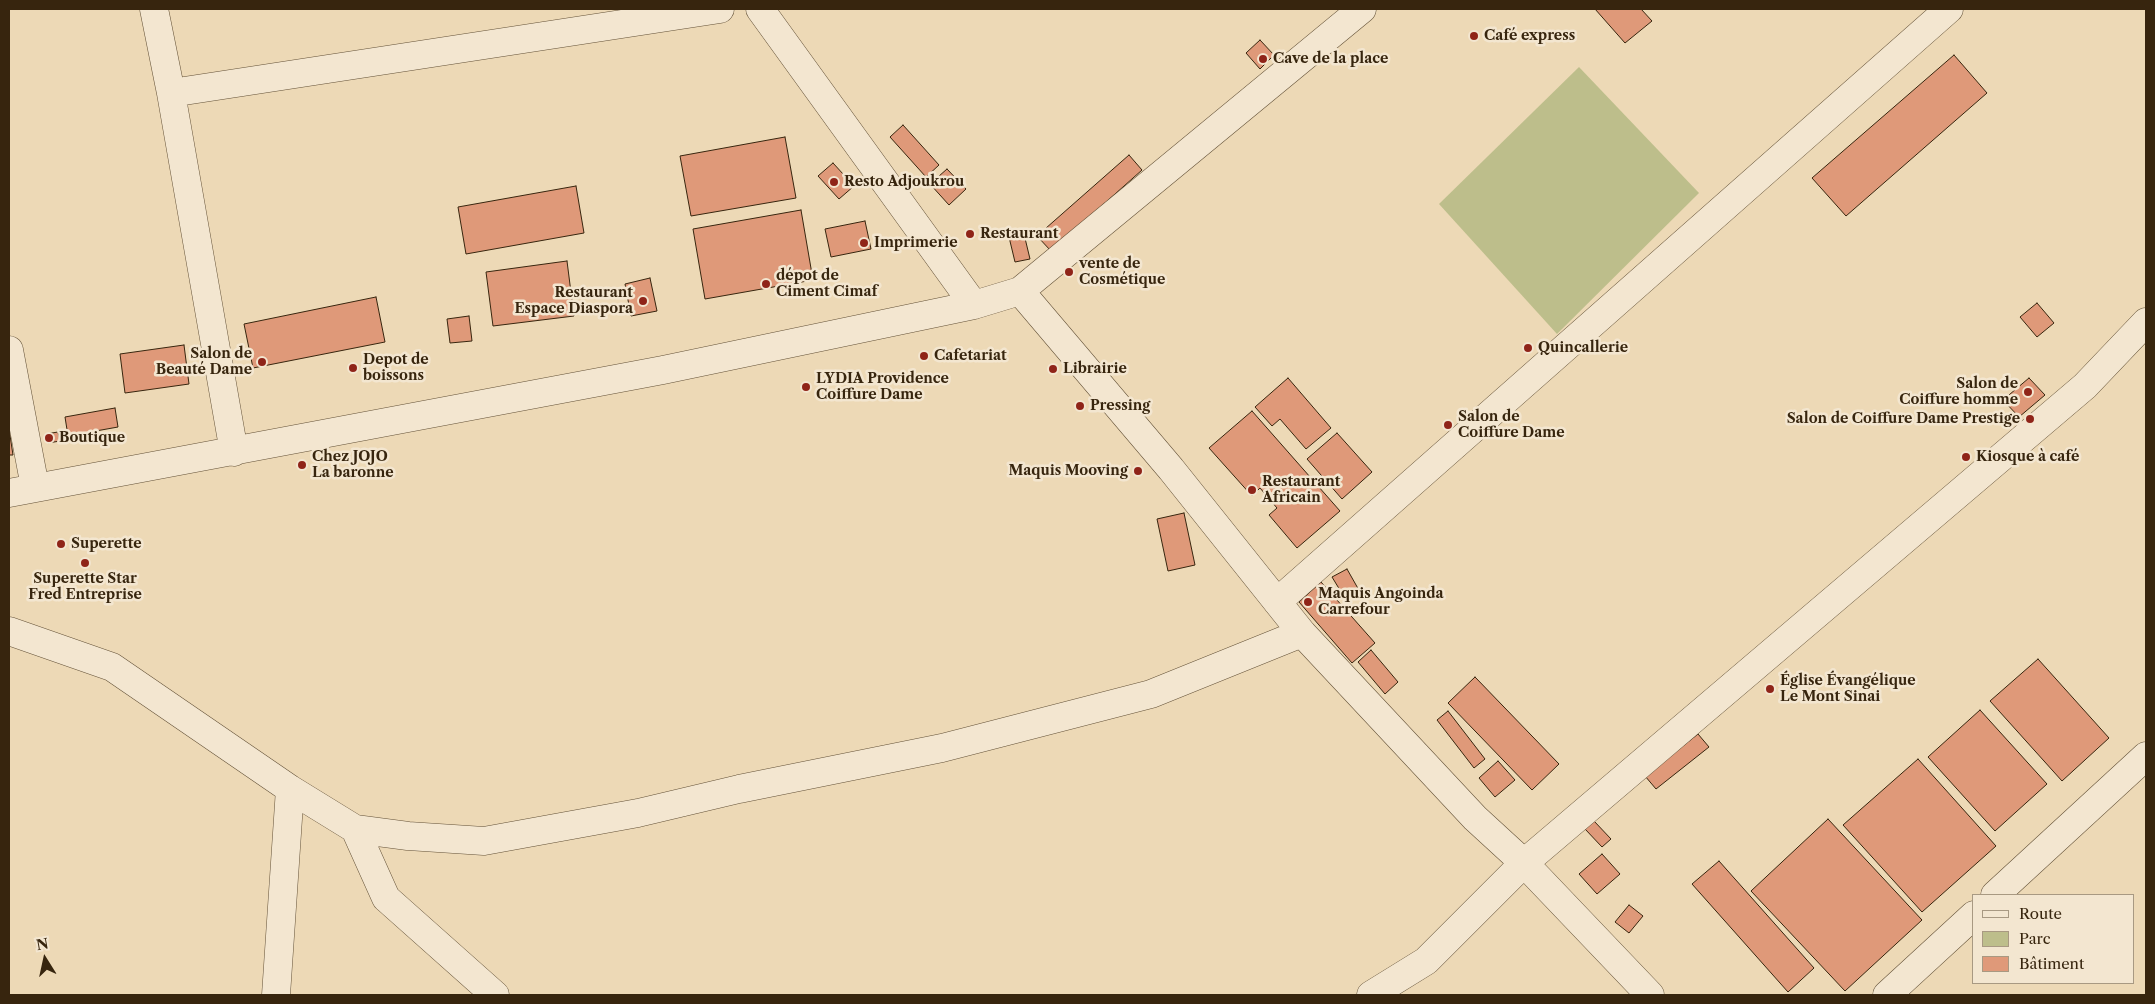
<!DOCTYPE html>
<meta charset="utf-8">
<style>
body{margin:0}
#map{position:relative;width:2155px;height:1004px;overflow:hidden;background:#edd9b6;font-family:"Libre Caslon Text",serif}
canvas{display:block}
.frame{position:absolute;inset:0;border:10px solid #37250e;pointer-events:none}
.legend{position:absolute;left:1972px;top:894px;width:162px;height:90px;box-sizing:border-box;background:#f3e6d0;border:1px solid #a89982;margin:0;padding:6px 9px;list-style:none;font-size:15px;color:#37250e}
.legend li{display:flex;align-items:center;gap:10px;height:25px}
.legend b{width:25px;border:1px solid #a89982}
.north{position:absolute;left:20px;top:934px;width:50px;height:50px;-webkit-text-stroke:4px #f3e6d0;paint-order:stroke;rotate:350deg;font-size:14px;font-weight:700;line-height:20px;text-align:center;color:#37250e}
.north::after{content:'';display:block;margin:auto;width:18px;height:22px;background:#37250e;clip-path:polygon(50% 0,100% 100%,50% 72%,0 100%)}
</style>
<div id="map">
<canvas width="2155" height="1004"></canvas>
<div class="frame"></div>
<ul class="legend">
<li><b style="height:6px;background:#f3e6d0"></b>Route</li>
<li><b style="height:14px;background:#bdbe8b"></b>Parc</li>
<li><b style="height:14px;background:#df9979"></b>Bâtiment</li>
</ul>
<div class="north">N</div>
</div>
<script>
const g = document.querySelector('canvas').getContext('2d');
g.lineJoin = 'round';
function fillPath(path, color) { g.fillStyle = color; g.fill(path, 'evenodd'); }
const poly = rows => new Path2D(rows.map(r => 'M' + r).join(''));
function strokePath(path, color, width, dash) { g.strokeStyle = color; g.lineWidth = width; g.lineCap = dash ? 'butt' : 'round'; g.setLineDash(dash || []); g.stroke(path); }
function write(font, color, halo, rows, align = 'center') {
  g.font = font + ' "Libre Caslon Text",serif'; g.lineWidth = 5; g.setLineDash([]); g.textBaseline = 'middle'; g.strokeStyle = halo; g.fillStyle = color; for (const [text, x, y, turn = 0] of rows) {
    g.save(); g.translate(x, y); g.rotate((+turn || 0) * Math.PI / 180); g.textAlign = isNaN(turn) ? turn : align; if (halo) g.strokeText(text, 0, 0); g.fillText(text, 0, 0); g.restore();
  }
}
fillPath(poly([
 [1579,67,1699,193,1557,334,1439,204]
]), '#bdbe8b');
const building = poly([
 [1595,9,1641,9,1652,21,1625,43,1595,9],
 [1260,40,1274,55,1260,69,1246,53,1260,40],
 [1954,55,1987,93,1846,216,1812,178,1954,55],
 [903,125,939,165,926,177,890,137,903,125],
 [785,137,796,198,691,216,680,156,785,137],
 [1129,155,1142,170,1051,251,1037,236,1129,155],
 [833,163,854,186,839,199,818,176,833,163],
 [947,169,966,189,949,205,930,184,947,169],
 [576,186,584,233,466,254,458,207,576,186],
 [801,210,813,280,705,299,693,229,801,210],
 [865,221,871,249,831,257,825,229,865,221],
 [1024,234,1030,259,1015,262,1009,237,1024,234],
 [567,261,574,316,493,326,486,272,567,261],
 [650,278,657,311,631,316,625,284,650,278],
 [376,297,385,342,253,368,244,324,376,297],
 [2037,303,2054,323,2037,337,2020,317,2037,303],
 [469,316,472,341,450,343,447,319,469,316],
 [184,345,189,384,125,393,120,354,184,345],
 [1288,378,1331,428,1306,449,1280,419,1272,426,1255,407,1288,378],
 [2029,378,2045,395,2019,417,2003,400,2029,378],
 [115,408,118,427,68,436,65,417,115,408],
 [1252,411,1340,511,1297,548,1269,515,1277,508,1260,488,1252,496,1209,448,1252,411],
 [9,429,13,455,9,455,9,429],
 [58,432,60,441,48,443,46,434,58,432],
 [1337,433,1372,472,1342,499,1307,459,1337,433],
 [1184,513,1195,565,1168,571,1157,519,1184,513],
 [1347,569,1360,592,1346,600,1332,577,1347,569],
 [1321,582,1375,643,1352,663,1299,602,1321,582],
 [1371,650,1398,682,1385,694,1358,662,1371,650],
 [2038,659,2109,738,2062,781,1990,701,2038,659],
 [1475,677,1559,764,1532,790,1448,703,1475,677],
 [1980,710,2047,784,1995,831,1928,757,1980,710],
 [1448,711,1485,759,1474,768,1437,720,1448,711],
 [1698,734,1709,747,1656,789,1645,776,1698,734],
 [1918,759,1996,846,1922,912,1843,825,1918,759],
 [1498,761,1515,780,1495,797,1479,778,1498,761],
 [1828,819,1922,920,1845,991,1751,891,1828,819],
 [1594,821,1611,839,1602,847,1585,829,1594,821],
 [1602,854,1620,874,1597,894,1579,874,1602,854],
 [1719,861,1814,968,1788,992,1692,884,1719,861],
 [1629,905,1643,916,1629,933,1615,922,1629,905]
]);
fillPath(building, '#df9979');
strokePath(building, '#37250e', 1);
const street = poly([
 [154,9,171,93,234,452],
 [760,9,974,305],
 [171,93,720,9],
 [1020,291,1171,469,1302,633,1475,818,1524,863,1650,995],
 [9,350,35,487],
 [9,493,663,370,974,305,1020,291,1362,9],
 [1277,602,1949,9],
 [9,631,112,667,290,789,355,829,386,898,495,995],
 [355,829,408,836,484,841,638,813,739,789,942,748,1151,694,1302,633],
 [1995,895,2146,756],
 [276,995,290,789],
 [1371,995,1426,961,1524,863,2085,386,2146,322],
 [1887,995,1974,915]
]);
strokePath(street, '#645238', 29);
strokePath(street, '#f3e6d0', 28);
for (const [x, y, r, color] of [
 [1474,36,5,"#8f2418"],
 [1263,59,5,"#8f2418"],
 [834,182,5,"#8f2418"],
 [970,234,5,"#8f2418"],
 [864,243,5,"#8f2418"],
 [1069,272,5,"#8f2418"],
 [766,284,5,"#8f2418"],
 [643,301,5,"#8f2418"],
 [1528,348,5,"#8f2418"],
 [924,356,5,"#8f2418"],
 [262,362,5,"#8f2418"],
 [353,368,5,"#8f2418"],
 [1053,369,5,"#8f2418"],
 [806,387,5,"#8f2418"],
 [2028,392,5,"#8f2418"],
 [1080,406,5,"#8f2418"],
 [2030,419,5,"#8f2418"],
 [1448,425,5,"#8f2418"],
 [49,438,5,"#8f2418"],
 [1966,457,5,"#8f2418"],
 [302,465,5,"#8f2418"],
 [1138,471,5,"#8f2418"],
 [1252,490,5,"#8f2418"],
 [61,544,5,"#8f2418"],
 [85,563,5,"#8f2418"],
 [1308,602,5,"#8f2418"],
 [1770,689,5,"#8f2418"]
]) { const dot = new Path2D(); dot.arc(x, y, r, 0, 2 * Math.PI); g.fillStyle = color; g.fill(dot); strokePath(dot, '#f3e6d0', 2); }
write('bold 14px', '#37250e', '#f3e6d0', [
 ["Café express",1484,36],
 ["Cave de la place",1273,59],
 ["Resto Adjoukrou",844,182],
 ["Restaurant",980,234],
 ["Imprimerie",874,243],
 ["vente de",1079,264],
 ["Cosmétique",1079,280],
 ["dépot de",776,276],
 ["Ciment Cimaf",776,292],
 ["Restaurant",633,293,"right"],
 ["Espace Diaspora",633,309,"right"],
 ["Quincallerie",1538,348],
 ["Salon de",252,354,"right"],
 ["Beauté Dame",252,370,"right"],
 ["Cafetariat",934,356],
 ["Depot de",363,360],
 ["boissons",363,376],
 ["Librairie",1063,369],
 ["LYDIA Providence",816,379],
 ["Coiffure Dame",816,395],
 ["Salon de",2018,384,"right"],
 ["Coiffure homme",2018,400,"right"],
 ["Pressing",1090,406],
 ["Salon de",1458,417],
 ["Coiffure Dame",1458,433],
 ["Salon de Coiffure Dame Prestige",2020,419,"right"],
 ["Boutique",59,438],
 ["Chez JOJO",312,457],
 ["La baronne",312,473],
 ["Kiosque à café",1976,457],
 ["Maquis Mooving",1128,471,"right"],
 ["Restaurant",1262,482],
 ["Africain",1262,498],
 ["Superette",71,544],
 ["Superette Star",85,579,"center"],
 ["Fred Entreprise",85,595,"center"],
 ["Maquis Angoinda",1318,594],
 ["Carrefour",1318,610],
 ["Église Évangélique",1780,681],
 ["Le Mont Sinai",1780,697]
], 'left');
</script>
